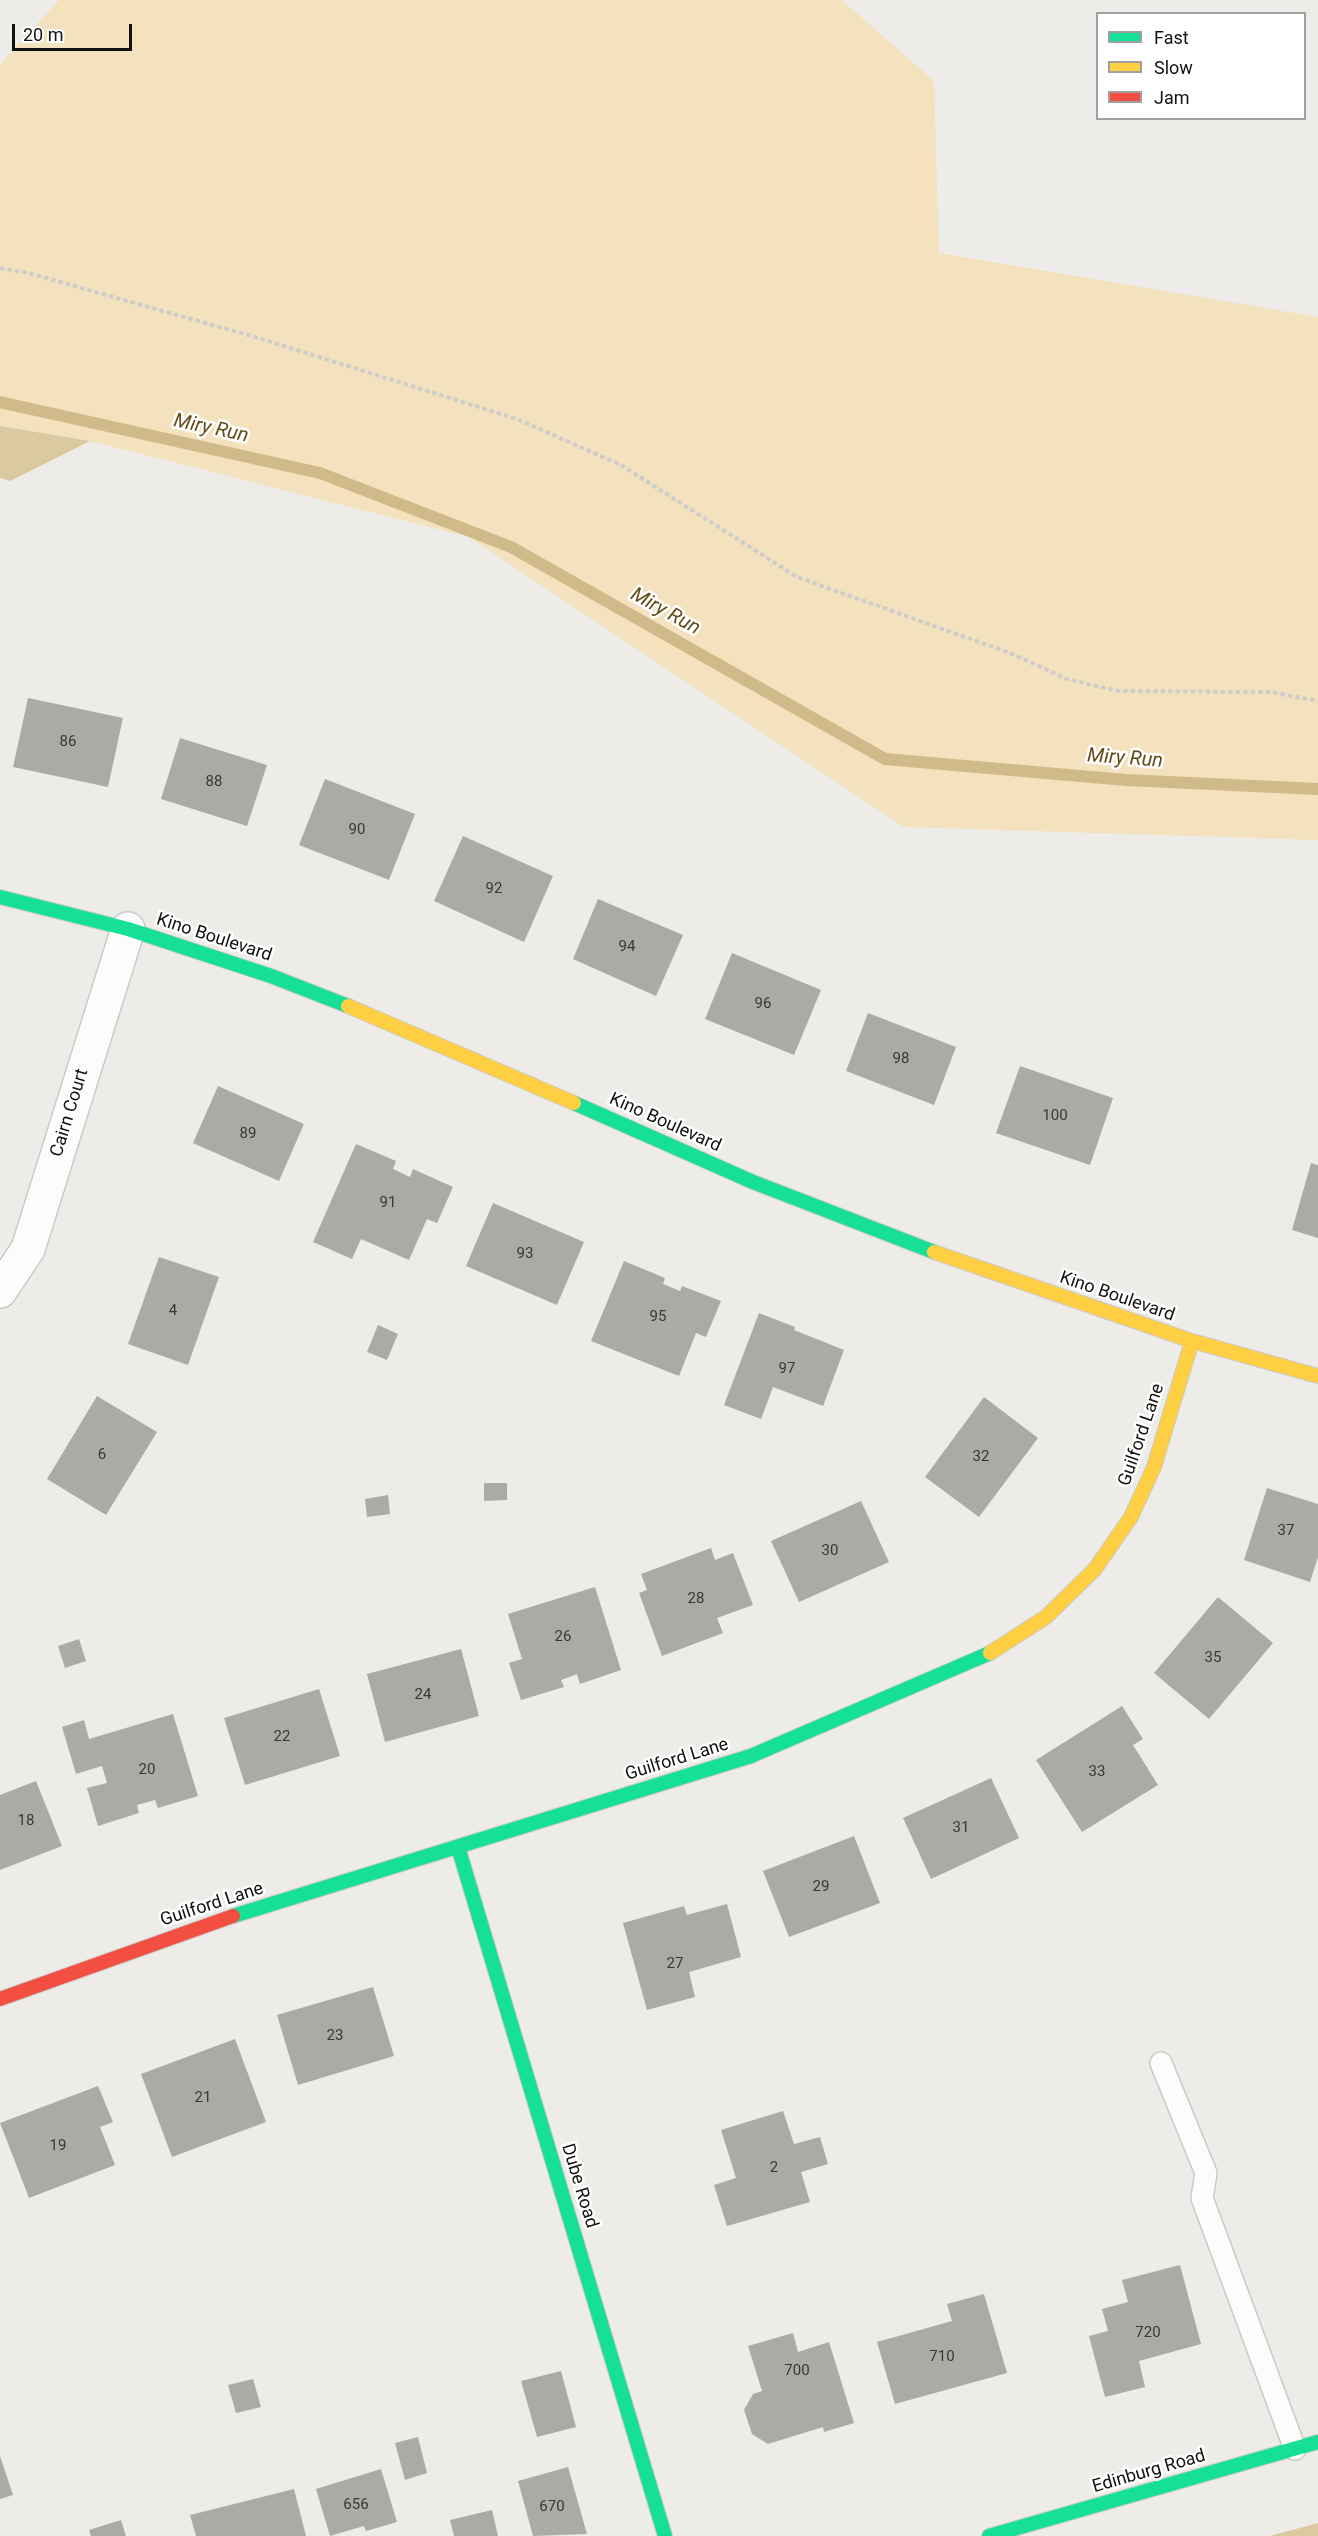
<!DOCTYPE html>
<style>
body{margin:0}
#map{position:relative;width:1318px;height:2536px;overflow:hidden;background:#eeece8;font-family:Roboto,sans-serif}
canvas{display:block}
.legend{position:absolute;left:1096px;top:12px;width:210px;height:108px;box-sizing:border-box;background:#fff;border:2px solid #a1a09f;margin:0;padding:8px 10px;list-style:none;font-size:18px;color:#13120f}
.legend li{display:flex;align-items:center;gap:12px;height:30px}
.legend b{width:30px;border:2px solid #a1a09f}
.scale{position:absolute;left:12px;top:24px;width:120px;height:27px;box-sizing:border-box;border:3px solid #13120f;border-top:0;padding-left:8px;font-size:18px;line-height:21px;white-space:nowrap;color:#13120f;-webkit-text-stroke:4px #fff;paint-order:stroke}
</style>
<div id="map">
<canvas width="1318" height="2536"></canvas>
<ul class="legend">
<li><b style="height:8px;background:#16e098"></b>Fast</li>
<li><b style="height:8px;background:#ffcf43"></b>Slow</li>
<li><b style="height:8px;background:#f24e42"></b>Jam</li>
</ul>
<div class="scale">20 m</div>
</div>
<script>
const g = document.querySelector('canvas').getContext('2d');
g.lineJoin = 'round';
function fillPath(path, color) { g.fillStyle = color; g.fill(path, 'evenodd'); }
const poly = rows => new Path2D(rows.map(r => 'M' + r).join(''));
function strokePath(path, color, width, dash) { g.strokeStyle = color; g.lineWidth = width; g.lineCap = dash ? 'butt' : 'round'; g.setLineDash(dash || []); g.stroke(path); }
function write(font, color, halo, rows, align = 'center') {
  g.font = font + ' Roboto,sans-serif'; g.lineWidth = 5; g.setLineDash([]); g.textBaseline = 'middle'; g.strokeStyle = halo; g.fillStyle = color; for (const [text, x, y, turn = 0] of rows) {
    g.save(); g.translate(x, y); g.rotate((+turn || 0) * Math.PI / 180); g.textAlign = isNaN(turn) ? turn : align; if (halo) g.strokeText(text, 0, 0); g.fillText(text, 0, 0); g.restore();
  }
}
fillPath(poly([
 [59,0,842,0,934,81,939,253,1318,317,1318,840,904,827,469,537,90,441,0,426,0,65]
]), '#f3e2bd');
fillPath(poly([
 [0,426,90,441,10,481,0,478],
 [1318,2523,1318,2536,1270,2536]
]), '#dac9a1');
strokePath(poly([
 [0,402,320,473,511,547,885,759,1126,780,1318,789]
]), '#d0ba89', 12);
fillPath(poly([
 [28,698,123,718,108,787,13,767],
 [180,738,267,765,247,826,161,799],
 [325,779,415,814,389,880,299,845],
 [463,836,553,876,524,942,434,901],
 [598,899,683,935,656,996,573,959],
 [732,953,821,990,794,1055,705,1019],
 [868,1013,956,1047,934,1105,846,1071],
 [1020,1066,1113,1098,1090,1165,996,1133],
 [218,1086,304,1124,279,1181,193,1143],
 [356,1144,396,1161,393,1169,410,1177,413,1169,453,1187,437,1223,427,1219,409,1260,361,1239,352,1259,313,1242],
 [1311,1163,1318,1165,1318,1238,1292,1230],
 [493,1203,584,1242,557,1305,466,1266],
 [159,1257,219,1277,188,1365,128,1344],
 [624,1261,665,1278,663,1284,680,1291,682,1286,721,1301,706,1337,696,1333,679,1376,591,1341],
 [759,1313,795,1327,794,1330,844,1350,823,1406,773,1387,761,1419,724,1405],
 [378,1325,398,1334,387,1360,367,1352],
 [97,1396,157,1432,106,1515,47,1479],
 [984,1397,1038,1438,979,1517,925,1477],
 [484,1483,507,1483,507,1500,484,1501],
 [1267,1488,1318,1504,1318,1557,1310,1582,1244,1560],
 [388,1495,390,1514,367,1517,365,1499],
 [861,1501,889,1562,799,1602,771,1541],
 [711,1548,715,1560,733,1553,753,1605,717,1618,723,1633,662,1656,639,1593,647,1590,641,1574],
 [595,1587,621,1670,580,1684,577,1674,561,1680,564,1687,521,1700,509,1663,522,1659,508,1614],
 [1218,1597,1273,1643,1209,1719,1154,1673],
 [79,1639,86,1661,65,1668,58,1646],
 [461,1649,479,1716,385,1742,367,1674],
 [319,1689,340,1756,245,1785,224,1718],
 [1122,1706,1143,1739,1133,1745,1158,1785,1082,1832,1036,1760],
 [173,1714,198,1796,158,1808,155,1800,137,1805,139,1813,98,1826,87,1788,107,1783,102,1766,76,1774,62,1727,84,1720,89,1739],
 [991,1778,1019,1838,931,1879,903,1818],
 [36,1781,62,1846,0,1870,0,1795],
 [854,1836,880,1903,789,1937,763,1871],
 [727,1904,741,1957,689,1972,695,1997,647,2010,623,1923,684,1906,687,1915],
 [373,1987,394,2056,298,2085,277,2015],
 [235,2039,266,2122,172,2157,141,2074],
 [98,2086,113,2122,100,2127,115,2165,29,2198,0,2123],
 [783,2111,794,2144,820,2137,828,2164,801,2172,810,2202,727,2226,714,2185,736,2178,721,2130],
 [1180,2265,1201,2344,1139,2361,1145,2387,1105,2397,1089,2336,1108,2331,1102,2309,1128,2302,1122,2280],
 [984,2294,1007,2373,895,2404,877,2342,952,2321,947,2304],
 [793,2333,798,2352,829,2342,854,2423,824,2432,823,2427,768,2444,752,2434,744,2410,753,2394,762,2391,748,2346],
 [561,2371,576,2427,537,2437,521,2381],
 [253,2379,261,2407,236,2413,228,2385],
 [418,2437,427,2473,405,2480,395,2443],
 [0,2456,13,2495,0,2499],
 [568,2467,587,2534,533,2536,518,2481],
 [381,2469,397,2522,366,2531,364,2526,330,2536,316,2489],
 [294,2489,306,2536,196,2536,190,2515],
 [492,2510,498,2536,454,2536,450,2520],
 [121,2520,126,2536,91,2536,89,2530]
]), '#abaaa7');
const lane = poly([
 [1161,2063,1206,2173,1202,2198,1295,2449]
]);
const street = poly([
 [0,1291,28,1249,128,929]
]);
const fast = poly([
 [0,897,128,929,271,976,348,1006],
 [574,1103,753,1182,934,1252],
 [458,1847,665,2536],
 [233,1916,751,1756,990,1653],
 [989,2536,1318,2442]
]);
const slow = poly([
 [348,1006,574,1103],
 [934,1252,1192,1341,1318,1376],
 [990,1653,1046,1617,1095,1569,1131,1517,1154,1467,1192,1341]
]);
const jam = poly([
 [0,1999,233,1916]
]);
strokePath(lane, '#cbc9c6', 24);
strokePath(street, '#cbc9c6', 36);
strokePath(fast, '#cbc9c6', 16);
strokePath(slow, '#cbc9c6', 16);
strokePath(jam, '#cbc9c6', 16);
strokePath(poly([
 [0,268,28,273,255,337,517,419,621,465,797,577,1010,653,1067,679,1118,691,1270,692,1318,701]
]), '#cecdcc', 4, [4.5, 3]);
strokePath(lane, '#fcfcfc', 21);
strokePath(street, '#fcfcfc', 33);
strokePath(fast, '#16e098', 14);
strokePath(slow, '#ffcf43', 14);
strokePath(jam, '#f24e42', 14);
write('15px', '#393835', null, [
 ["86",68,742],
 ["88",214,782],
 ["90",357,830],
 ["92",494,889],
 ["94",627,947],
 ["96",763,1004],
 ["98",901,1059],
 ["100",1055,1116],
 ["89",248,1134],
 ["91",388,1203],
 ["93",525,1254],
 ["4",173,1311],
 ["95",658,1317],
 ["97",787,1369],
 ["6",102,1455],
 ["32",981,1457],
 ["37",1286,1531],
 ["30",830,1551],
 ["28",696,1599],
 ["26",563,1637],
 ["35",1213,1658],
 ["24",423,1695],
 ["22",282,1737],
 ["20",147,1770],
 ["33",1097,1772],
 ["18",26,1821],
 ["31",961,1828],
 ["29",821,1887],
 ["27",675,1964],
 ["23",335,2036],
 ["21",203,2098],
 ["19",58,2146],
 ["2",774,2168],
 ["720",1148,2333],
 ["710",942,2357],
 ["700",797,2371],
 ["656",356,2505],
 ["670",552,2507]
]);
write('18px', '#13120f', '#fff', [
 ["Kino Boulevard",214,938,18],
 ["Cairn Court",70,1113,-73],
 ["Kino Boulevard",665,1123,24],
 ["Kino Boulevard",1117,1297,19],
 ["Guilford Lane",1142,1435,-71],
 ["Guilford Lane",677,1760,-17],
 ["Guilford Lane",212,1905,-18],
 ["Dube Road",579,2186,73],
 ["Edinburg Road",1149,2472,-16]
]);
write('italic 20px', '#634e18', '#fff', [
 ["Miry Run",211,429,12],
 ["Miry Run",665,612,29],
 ["Miry Run",1125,759,4]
]);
</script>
